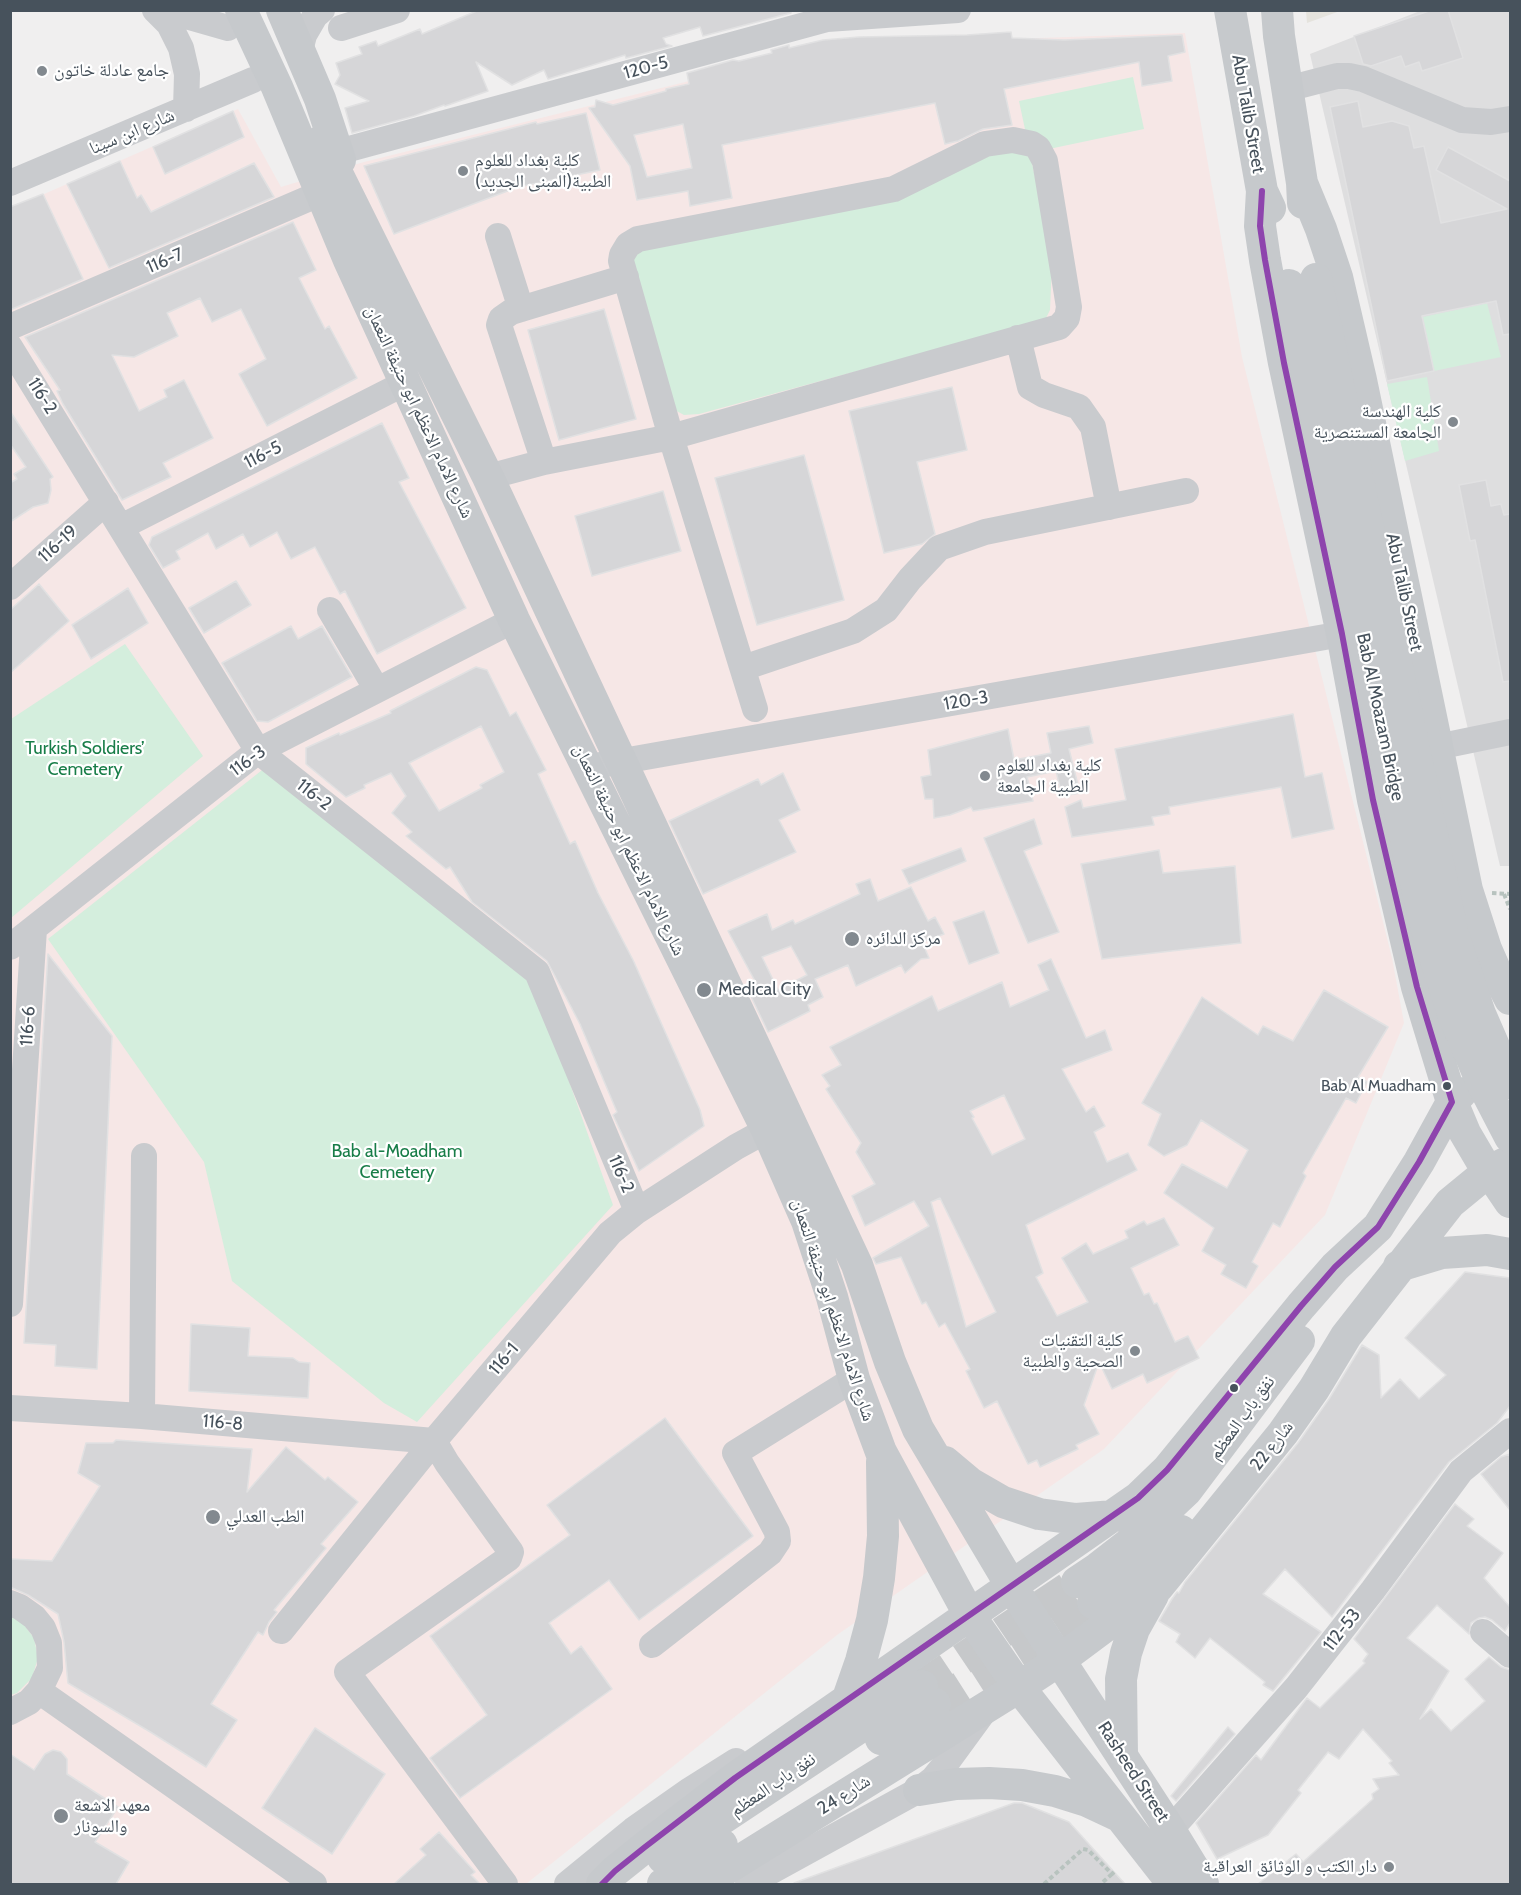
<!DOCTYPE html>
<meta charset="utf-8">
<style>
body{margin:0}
#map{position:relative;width:1521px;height:1895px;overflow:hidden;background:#f0efef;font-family:Cabin,sans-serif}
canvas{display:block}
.frame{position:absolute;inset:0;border:12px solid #47525c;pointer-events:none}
</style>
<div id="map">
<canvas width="1521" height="1895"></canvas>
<div class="frame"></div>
</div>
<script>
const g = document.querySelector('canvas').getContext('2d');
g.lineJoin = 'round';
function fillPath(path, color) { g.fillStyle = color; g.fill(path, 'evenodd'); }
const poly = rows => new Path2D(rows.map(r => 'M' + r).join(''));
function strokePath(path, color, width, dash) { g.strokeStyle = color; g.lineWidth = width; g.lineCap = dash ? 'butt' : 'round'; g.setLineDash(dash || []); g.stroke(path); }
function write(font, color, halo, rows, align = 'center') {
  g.font = font + ' Cabin,"Noto Naskh Arabic",sans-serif'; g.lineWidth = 4.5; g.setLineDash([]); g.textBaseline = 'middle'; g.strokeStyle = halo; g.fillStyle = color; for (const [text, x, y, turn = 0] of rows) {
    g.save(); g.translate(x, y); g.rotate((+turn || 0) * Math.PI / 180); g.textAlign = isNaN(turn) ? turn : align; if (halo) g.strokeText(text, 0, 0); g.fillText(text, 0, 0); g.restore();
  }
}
fillPath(poly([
 [1306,11,1306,10,1340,11,1307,23]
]), '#e5e3dd');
fillPath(poly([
 [1420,11,1510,11,1510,866,1500,866,1310,54]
]), '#dededf');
fillPath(poly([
 [1185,33,1242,357,1392,958,1404,1023,1325,1215,1104,1449,837,1635,526,1884,11,1884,10,209,238,109,281,187,364,162,834,45]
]), '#f6e7e6');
fillPath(poly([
 [1133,77,1144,129,1030,153,1019,101],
 [1016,150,1029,157,1032,163,1049,243,1052,264,1050,310,1045,320,699,414,684,415,673,409,633,260,638,249,967,161],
 [1487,303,1501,357,1434,371,1423,317],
 [1427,377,1439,451,1405,461,1387,384],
 [125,644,203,756,11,918,11,719],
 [266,767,533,980,613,1205,417,1422,384,1403,232,1281,204,1162,48,939],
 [11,1617,22,1622,34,1638,38,1658,32,1678,17,1693,11,1695]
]), '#d4eedd');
const building = poly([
 [479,10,791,10,791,13,703,36,700,27,663,38,666,44,672,46,626,58,625,55,548,79,544,70,512,85,476,62,488,91,445,106,444,105,414,116,352,133,345,108,369,101,335,84,340,75,336,63,362,54,359,47,376,41,378,46,420,29,422,34,479,10],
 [1432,10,1448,10,1463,58,1422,71,1419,62,1405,67,1401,56,1371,66,1363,64,1354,36,1432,10],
 [1011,32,1012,38,1064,40,1182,35,1185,52,1168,56,1172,81,1142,86,1139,62,1004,89,1012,125,983,129,958,141,945,144,935,103,722,145,732,198,690,206,688,191,637,200,630,166,589,108,595,107,596,100,613,105,666,91,666,89,689,84,687,73,733,60,739,61,772,53,771,50,789,45,789,48,823,40,859,37,967,35,1011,32],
 [683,124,692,168,647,177,634,135,683,124],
 [1358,101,1363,127,1392,121,1409,126,1414,148,1424,146,1441,223,1507,209,1436,170,1448,147,1510,181,1510,334,1503,335,1496,301,1422,316,1434,371,1387,381,1330,107,1358,101],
 [233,111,244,137,165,174,153,147,233,111],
 [586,113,600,170,518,187,394,234,364,166,536,122,537,124,586,113],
 [120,161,137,198,141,195,151,212,254,163,274,197,109,268,67,184,120,161],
 [43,194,83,279,10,310,10,207,43,194],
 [293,222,316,270,299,278,325,329,329,326,357,378,267,426,239,374,266,359,241,309,212,322,200,298,167,313,178,336,134,357,112,355,139,411,167,397,164,390,184,380,213,438,163,463,171,477,122,500,63,404,57,391,60,390,25,337,293,222],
 [604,309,636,419,559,440,528,330,604,309],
 [952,387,967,450,917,462,935,534,922,544,884,553,849,411,952,387],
 [10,411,53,477,50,479,51,490,48,503,33,507,10,522,10,483,17,479,14,474,26,467,10,444,10,411],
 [382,423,409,478,399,482,466,608,377,654,345,591,340,594,315,547,291,559,277,532,250,547,243,534,216,549,208,533,176,551,180,559,163,568,149,545,152,537,382,423],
 [804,455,844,600,757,625,715,478,804,455],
 [1486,480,1491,506,1501,504,1504,515,1510,514,1510,681,1503,682,1475,540,1470,541,1459,485,1486,480],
 [663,491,681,551,592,576,575,516,663,491],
 [236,581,251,605,204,633,189,608,236,581],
 [39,584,69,621,10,673,10,610,39,584],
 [128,588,148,623,91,659,72,625,128,588],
 [291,626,298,639,322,626,352,677,268,722,257,721,222,663,291,626],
 [476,667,487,670,510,716,516,712,546,770,538,774,570,844,575,841,598,893,633,960,700,1110,704,1126,639,1171,613,1115,617,1112,580,1024,547,961,472,902,450,867,446,869,406,836,412,832,392,813,406,796,391,773,364,785,365,788,346,797,306,764,306,748,339,733,340,735,391,713,390,711,476,667],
 [481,726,504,772,480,785,482,788,439,811,409,763,481,726],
 [1293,714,1305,777,1322,773,1334,829,1292,838,1281,787,1169,807,1170,814,1152,817,1154,825,1072,837,1065,807,1081,800,1083,808,1126,800,1115,749,1293,714],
 [1089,726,1093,743,1069,749,1080,793,1062,796,1056,771,1027,777,1033,801,973,811,971,807,950,815,934,818,933,799,925,799,921,777,931,775,928,750,1008,729,1014,760,1051,753,1047,733,1089,726],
 [783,773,800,810,779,820,796,852,703,894,669,821,758,779,761,785,783,773],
 [1034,819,1042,844,1024,851,1059,932,1028,943,984,838,1034,819],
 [961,848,966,861,909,884,902,870,961,848],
 [1159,850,1163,873,1235,866,1241,943,1102,959,1081,864,1159,850],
 [870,879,878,901,911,887,928,921,935,917,944,934,922,942,929,958,921,959,905,973,901,965,856,986,848,965,815,979,823,997,808,1005,810,1011,768,1032,746,986,755,981,728,931,767,914,772,930,793,920,795,924,860,894,856,884,870,879],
 [791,946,807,975,778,990,762,957,791,946],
 [984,911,999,953,969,964,953,922,984,911],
 [48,954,112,1036,97,1369,55,1366,56,1345,24,1343,48,954],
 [1051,959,1086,1038,1105,1030,1112,1050,1062,1069,1086,1112,1094,1106,1105,1126,1094,1132,1107,1162,1128,1153,1137,1170,1026,1225,1043,1273,1036,1277,1057,1316,1088,1302,1062,1258,1086,1243,1093,1254,1128,1238,1125,1231,1144,1221,1147,1225,1164,1218,1179,1245,1131,1268,1144,1295,1149,1293,1154,1304,1157,1303,1175,1342,1188,1336,1199,1358,1147,1383,1143,1374,1112,1389,1099,1362,1084,1405,1099,1434,1076,1445,1078,1449,1040,1467,1037,1460,1028,1464,997,1401,984,1408,966,1371,970,1369,945,1323,939,1327,926,1302,922,1304,901,1257,876,1264,873,1258,929,1226,914,1201,865,1226,852,1196,875,1184,856,1152,861,1143,826,1089,830,1086,822,1075,841,1065,830,1047,932,996,938,1011,1002,982,1010,1007,1049,990,1038,965,1051,959],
 [1004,1095,1025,1139,992,1155,972,1118,974,1117,970,1111,1004,1095],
 [940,1198,996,1312,966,1327,931,1202,940,1198],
 [1324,990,1388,1027,1358,1077,1367,1082,1356,1103,1346,1098,1303,1173,1306,1176,1280,1227,1273,1223,1252,1262,1258,1266,1246,1288,1221,1274,1226,1265,1202,1251,1214,1228,1164,1193,1182,1164,1227,1188,1248,1150,1201,1120,1187,1145,1164,1156,1148,1145,1161,1114,1142,1103,1202,997,1258,1035,1263,1026,1293,1041,1324,990],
 [1465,1272,1510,1278,1510,1406,1497,1423,1449,1462,1332,1617,1285,1569,1263,1594,1321,1632,1273,1691,1263,1685,1265,1682,1210,1638,1195,1658,1176,1642,1180,1634,1159,1621,1172,1599,1177,1592,1179,1593,1185,1582,1298,1443,1329,1399,1362,1345,1379,1355,1381,1398,1400,1379,1419,1399,1446,1375,1405,1338,1465,1272],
 [191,1324,250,1328,248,1356,293,1358,299,1362,310,1363,308,1398,189,1391,191,1324],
 [665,1418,753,1536,639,1620,609,1580,549,1623,571,1654,581,1646,612,1689,460,1798,430,1758,487,1715,430,1636,570,1535,547,1505,665,1418],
 [116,1440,252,1449,247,1492,286,1447,325,1480,328,1477,358,1502,321,1544,326,1548,274,1610,277,1612,269,1622,263,1635,258,1632,211,1704,237,1720,206,1767,152,1733,68,1683,64,1642,58,1614,28,1595,10,1587,10,1559,52,1561,100,1486,78,1473,86,1443,113,1443,116,1440],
 [1510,1454,1510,1510,1481,1474,1501,1457,1510,1454],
 [1455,1504,1474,1519,1467,1526,1503,1553,1484,1578,1510,1607,1510,1623,1505,1631,1492,1620,1485,1617,1479,1618,1471,1623,1469,1634,1437,1605,1407,1638,1449,1671,1420,1719,1431,1709,1451,1731,1485,1701,1465,1679,1489,1657,1501,1667,1510,1670,1510,1884,1258,1884,1296,1854,1303,1862,1373,1799,1372,1794,1379,1789,1373,1779,1399,1775,1389,1763,1392,1761,1363,1729,1339,1759,1328,1752,1298,1790,1301,1793,1268,1835,1217,1859,1196,1823,1256,1755,1261,1760,1307,1698,1320,1708,1365,1663,1363,1661,1368,1654,1354,1639,1455,1504],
 [1228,1727,1235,1734,1176,1801,1171,1796,1228,1727],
 [315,1728,385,1774,332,1854,262,1808,315,1728],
 [53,1750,61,1752,67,1759,67,1774,118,1807,95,1842,129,1862,116,1884,10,1884,10,1754,34,1770,45,1754,53,1750],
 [1014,1803,1022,1803,1069,1822,1125,1884,795,1884,794,1883,1014,1803],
 [439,1832,475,1872,471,1875,480,1884,394,1884,426,1855,420,1849,439,1832]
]);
fillPath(building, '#d6d6d8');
strokePath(building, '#e1e1e2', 1.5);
strokePath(poly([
 [922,1686,1077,1582],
 [935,1704,1093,1603]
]), '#c6c8ca', 32, [32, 16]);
strokePath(poly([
 [1492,893,1510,894],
 [1504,894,1510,909],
 [1103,1882,1112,1874],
 [1044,1884,1083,1849,1088,1850,1112,1874,1114,1872]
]), '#b8c3bf', 4, [4.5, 3]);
strokePath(poly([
 [155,10,169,24,181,48,187,74,186,109],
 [165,10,228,28],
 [341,28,397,10],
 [300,51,304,35,315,16,322,10],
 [1287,89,1337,76,1349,76,1363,79,1462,120,1491,122,1510,119],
 [338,152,827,19,958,10],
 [10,183,253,80],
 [498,236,521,309],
 [10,327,319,194],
 [1018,338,1030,387,1044,395,1079,407,1093,427,1109,507],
 [10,347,258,751,537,972,637,1211],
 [544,462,499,325,501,319,511,312,626,277],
 [488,477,544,462,671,437,1059,327,1067,318,1069,307,1045,161,1038,148,1032,144,1013,140,985,144,894,189,638,239,628,245,622,255,621,261,671,437,755,709],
 [121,527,405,383],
 [10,587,106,502],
 [330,610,377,690],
 [743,668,853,631,886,610,910,579,939,548,985,532,1186,491],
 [1437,747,1510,732],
 [589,767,1342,634],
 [10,947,258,751,514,620],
 [10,1304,34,929],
 [10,1408,142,1416,434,1441,447,1463,511,1552,509,1558,347,1672,505,1884],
 [142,1416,144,1156],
 [10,1603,20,1607,34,1617,43,1628,49,1643,50,1668,39,1691,29,1702,10,1712],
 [281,1631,434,1441,610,1233,637,1211,736,1147,767,1130],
 [1483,1632,1510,1655],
 [652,1645,770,1553,778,1541,777,1532,735,1453,854,1379],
 [39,1691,314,1884],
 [1170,1830,1296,1688,1373,1590,1461,1471,1510,1431],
 [567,1884,633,1830,690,1790,736,1761],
 [748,1884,919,1790,933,1779,947,1762,985,1710]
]), '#c9cbce', 26);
strokePath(poly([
 [241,10,277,87,349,260,514,620,767,1130,807,1221,832,1297,854,1379,881,1452,970,1616,1019,1687,1173,1884],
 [282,10,320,99,340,160],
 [1230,10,1262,191,1270,208],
 [1277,10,1279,36,1302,183,1303,203],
 [321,141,488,477,857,1265,890,1362,918,1429,1012,1587,1170,1830,1203,1884],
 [1302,183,1321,229,1337,277,1361,380,1467,890,1486,949,1497,974,1510,999],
 [1461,1093,1452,1102,1465,1133,1482,1162,1489,1171,1510,1161],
 [1399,1266,1442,1253,1487,1250,1510,1254],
 [945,1462,970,1483,1003,1502,1039,1514,1076,1519,1114,1516],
 [1077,1582,1098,1568,1134,1540,1187,1490,1299,1341],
 [1093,1603,1145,1566,1181,1531],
 [847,1701,861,1661,872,1620,879,1578,883,1536,882,1462],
 [881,1739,935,1704],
 [1122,1755,1121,1679,1126,1653,1134,1629,1153,1595],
 [919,1790,956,1784,989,1783,1022,1785,1055,1791,1087,1801,1119,1816],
 [663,1858,922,1686],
 [602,1884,615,1871,645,1847,735,1778,1138,1498,1167,1470,1301,1306,1335,1267,1378,1227,1419,1162,1452,1102,1417,987,1373,800,1342,634,1284,363,1265,260,1260,226,1262,191],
 [663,1884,722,1845],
 [702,1884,1019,1687,1060,1660,1158,1587,1283,1433,1314,1389,1346,1336,1450,1203,1489,1171,1510,1202]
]), '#c6c9cc', 32);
strokePath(poly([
 [1316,279,1453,935,1480,1014,1510,1083],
 [1289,285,1409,854,1429,938,1454,1016,1483,1085,1510,1137]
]), '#c6c9cc', 32);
strokePath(poly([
 [602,1884,615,1871,645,1847,735,1778,1138,1498,1167,1470,1301,1306,1335,1267,1378,1227,1419,1162,1452,1102,1417,987,1373,800,1342,634,1284,363,1265,260,1260,226,1262,191]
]), '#8e44ad', 6);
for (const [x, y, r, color] of [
 [42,71,6,"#82898f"],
 [463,171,6,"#82898f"],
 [1453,422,6,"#82898f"],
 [985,776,6,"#82898f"],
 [852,939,8,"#82898f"],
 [704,990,8,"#82898f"],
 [1447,1086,5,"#47525c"],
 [1135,1351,6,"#82898f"],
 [1234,1388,5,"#47525c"],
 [213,1517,8,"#82898f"],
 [61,1816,8,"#82898f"],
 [1389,1867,6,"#82898f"]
]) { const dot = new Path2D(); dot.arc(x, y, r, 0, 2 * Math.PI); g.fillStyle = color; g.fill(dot); strokePath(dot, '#fff', 2); }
write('16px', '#47525c', '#fff', [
 ["Bab Al Muadham",1436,1086]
], 'right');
write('18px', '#47525c', '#fff', [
 ["120-5",646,68,-15],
 ["Abu Talib Street",1248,114,80],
 ["شارع ابن سينا",132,132,-23],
 ["116-7",165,261,-23],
 ["116-2",42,396,58],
 ["شارع الامام الاعظم ابو حنيفة النعمان",419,412,65],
 ["116-5",263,455,-27],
 ["116-19",58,544,-42],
 ["Abu Talib Street",1404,592,78],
 ["120-3",966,701,-10],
 ["Bab Al Moazam Bridge",1380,717,78],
 ["116-3",248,761,-36],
 ["116-2",314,795,38],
 ["شارع الامام الاعظم ابو حنيفة النعمان",629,850,64],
 ["116-6",28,1026,-86],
 ["116-2",621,1174,67],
 ["شارع الامام الاعظم ابو حنيفة النعمان",833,1310,72],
 ["116-1",504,1359,-50],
 ["نفق باب المعظم",1242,1418,-54],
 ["116-8",223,1423,5],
 ["شارع 22",1272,1446,-52],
 ["112-53",1342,1630,-52],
 ["Rasheed Street",1133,1772,57],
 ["نفق باب المعظم",773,1785,-34],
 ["شارع 24",844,1795,-32]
]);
write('18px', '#47525c', '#fff', [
 ["جامع عادلة خاتون",54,71],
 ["كلية بغداد للعلوم",475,161],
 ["الطبية(المبنى الجديد)",475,182],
 ["كلية الهندسة",1441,412,"right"],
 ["الجامعة المستنصرية",1441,433,"right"],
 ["كلية بغداد للعلوم",997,766],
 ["الطبية الجامعة",997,787],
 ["مركز الدائره",866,939],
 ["Medical City",718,990],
 ["كلية التقنيات",1123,1341,"right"],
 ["الصحية والطبية",1123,1362,"right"],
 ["الطب العدلي",226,1517],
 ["معهد الاشعة",74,1806],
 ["والسونار",74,1827],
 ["دار الكتب و الوثائق العراقية",1377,1867,"right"]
], 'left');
write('18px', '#187d48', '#fff', [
 ["Turkish Soldiers’",85,749],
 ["Cemetery",85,770],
 ["Bab al-Moadham",397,1152],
 ["Cemetery",397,1173]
]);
</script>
